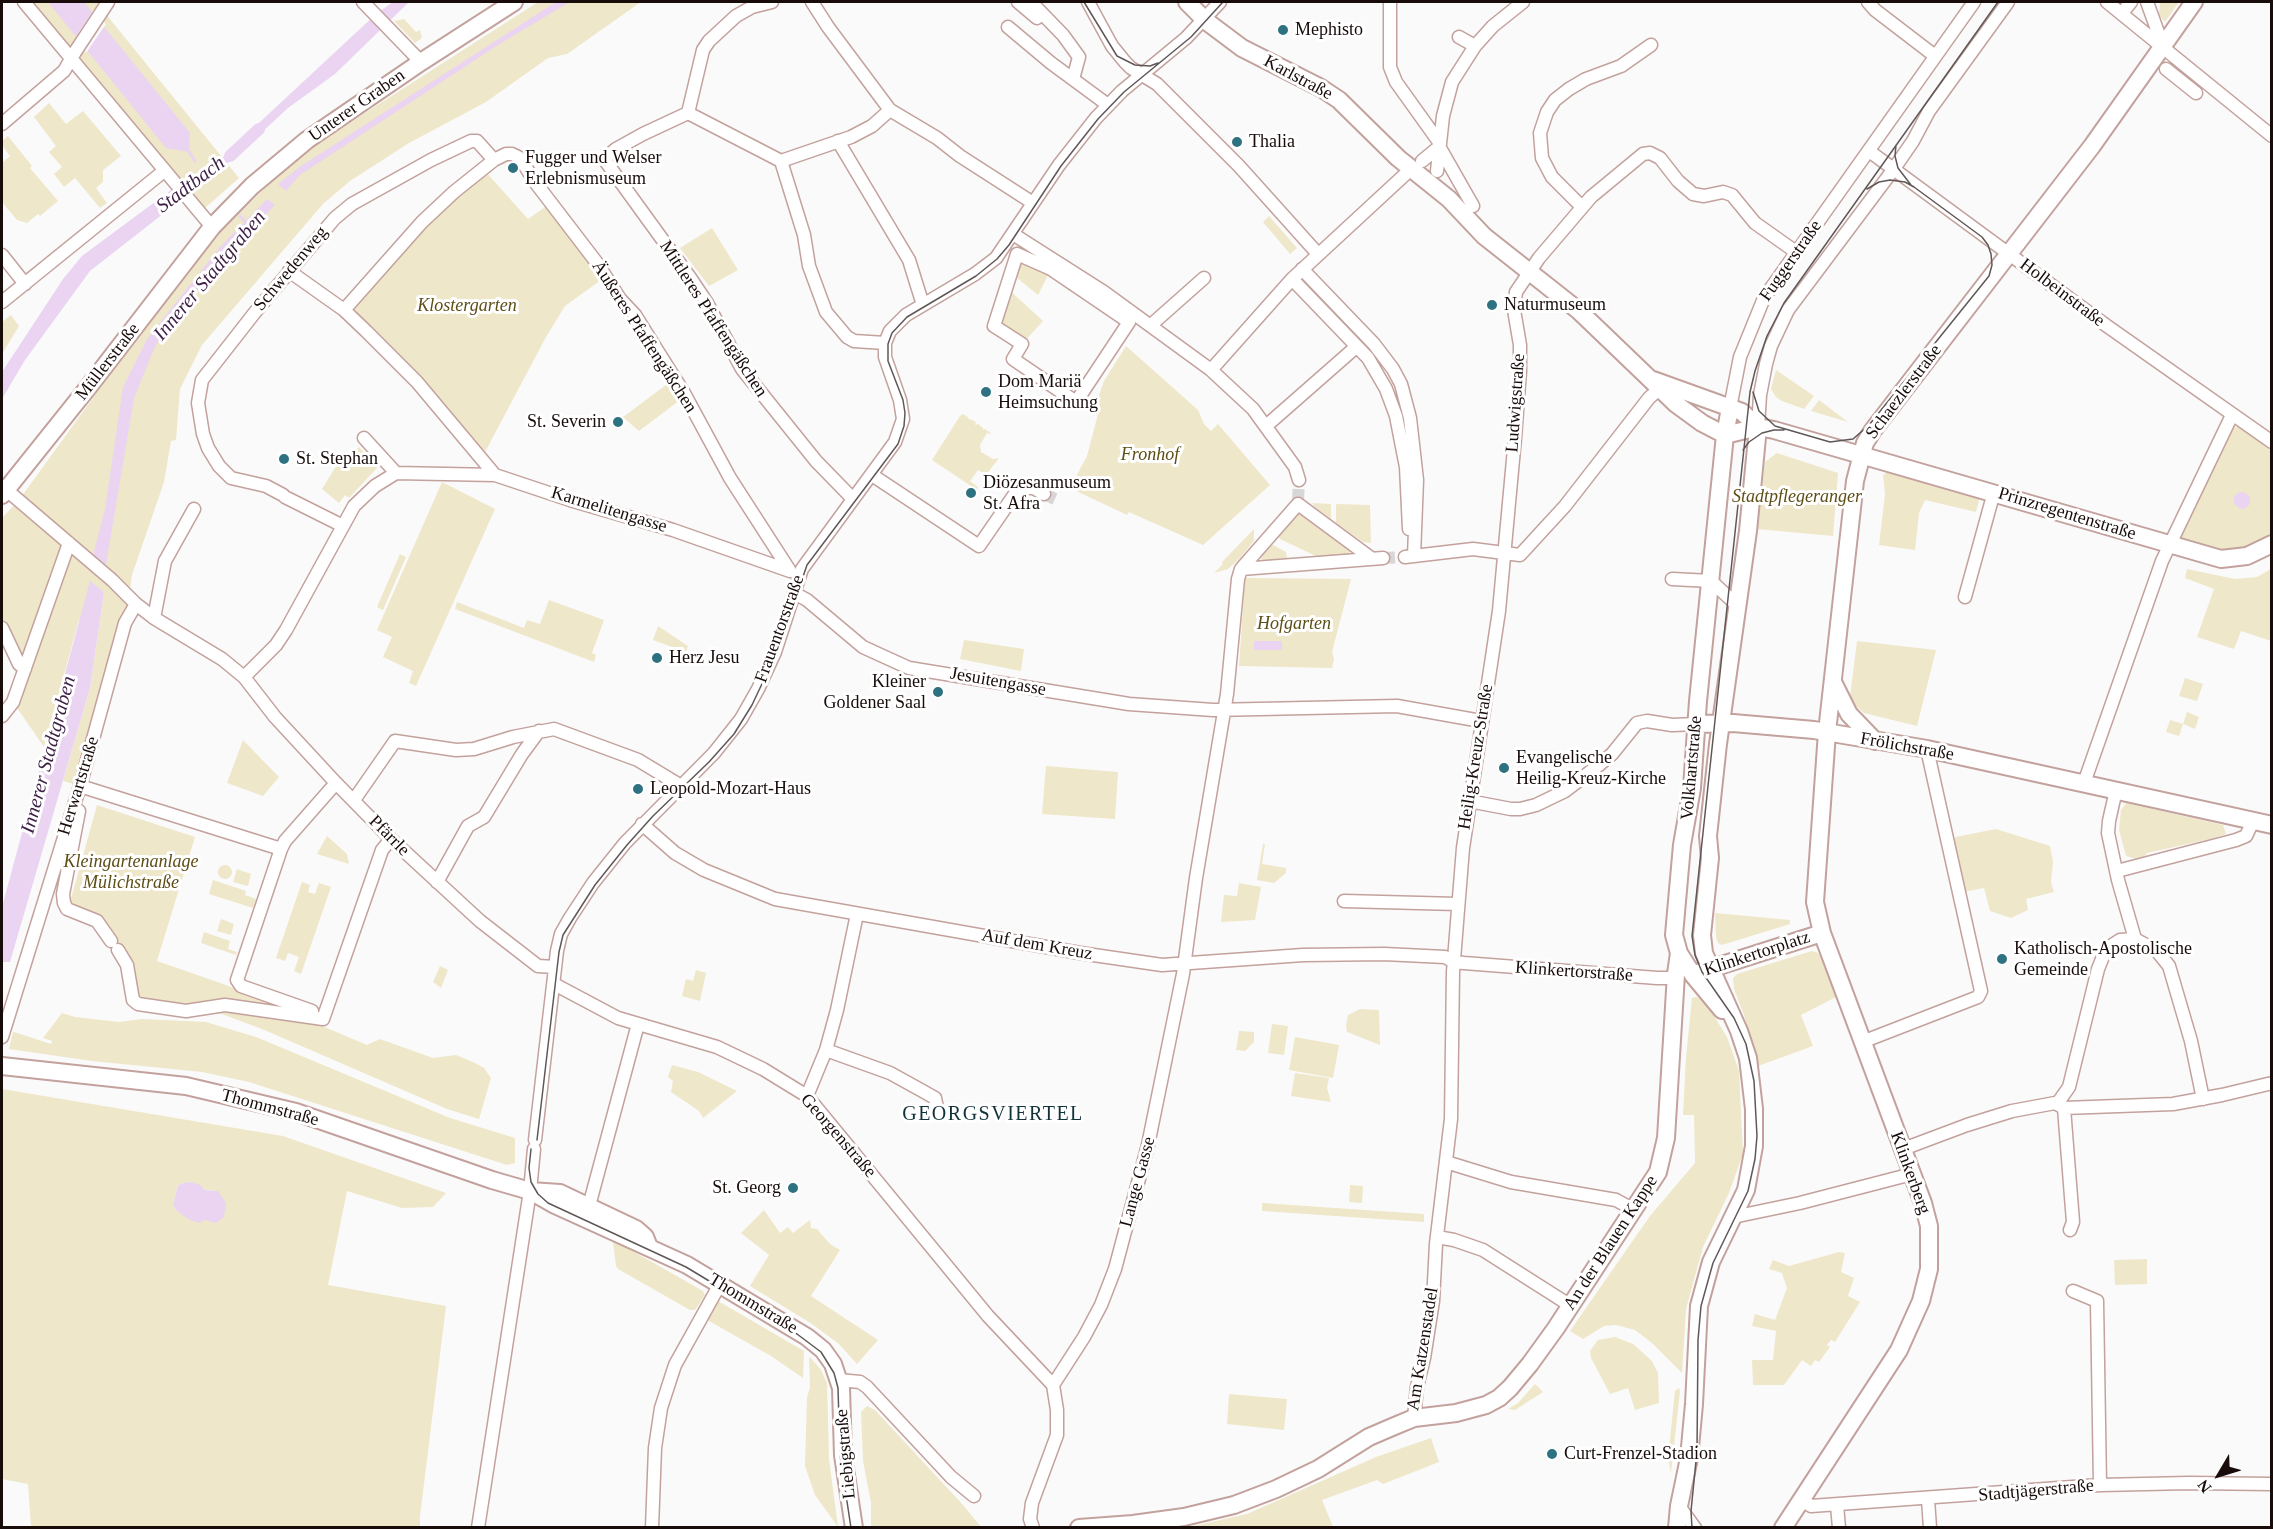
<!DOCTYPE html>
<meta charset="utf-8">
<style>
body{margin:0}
#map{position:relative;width:2273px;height:1529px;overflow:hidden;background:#fafafa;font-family:Georgia,serif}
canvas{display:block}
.frame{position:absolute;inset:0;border:3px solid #180c0b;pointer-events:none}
.north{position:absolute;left:2189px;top:1445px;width:60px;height:60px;-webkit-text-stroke:4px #fff;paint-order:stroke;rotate:232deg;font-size:16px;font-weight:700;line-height:24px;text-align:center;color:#180c0b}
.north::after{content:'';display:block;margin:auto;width:21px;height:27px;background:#180c0b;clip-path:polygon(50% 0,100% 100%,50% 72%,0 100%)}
</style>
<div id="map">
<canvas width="2273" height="1529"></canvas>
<div class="frame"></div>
<div class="north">N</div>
</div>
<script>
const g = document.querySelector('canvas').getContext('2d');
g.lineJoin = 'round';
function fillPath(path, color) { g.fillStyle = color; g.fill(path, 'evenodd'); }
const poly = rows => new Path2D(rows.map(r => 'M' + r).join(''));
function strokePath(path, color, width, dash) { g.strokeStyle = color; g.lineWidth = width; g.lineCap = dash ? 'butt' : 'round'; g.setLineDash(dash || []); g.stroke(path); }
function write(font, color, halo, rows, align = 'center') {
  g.font = font + ' Georgia,serif'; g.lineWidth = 6; g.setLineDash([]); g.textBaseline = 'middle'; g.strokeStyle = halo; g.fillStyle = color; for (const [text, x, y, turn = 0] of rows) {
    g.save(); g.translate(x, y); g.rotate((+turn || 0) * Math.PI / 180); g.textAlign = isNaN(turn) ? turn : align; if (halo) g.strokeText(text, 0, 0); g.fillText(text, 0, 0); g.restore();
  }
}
fillPath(poly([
 [30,2,98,2,109,18,239,178,205,208,180,178,168,168],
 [538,2,641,2,567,54,548,58,486,102,409,143,350,181,323,204,202,345,180,389,176,440,171,441,164,482,132,575,129,596,136,604,80,786,63,781,90,688,104,592,79,620,44,747,13,702,25,669,2,628,2,518,19,500,95,395,218,234,262,191,312,147],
 [2160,2,2179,2,2165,22,2159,15],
 [404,19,416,32,420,30,422,38,415,43,394,21],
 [49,103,66,124,83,111,121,156,103,170,103,182,96,188,107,203,100,208,75,178,64,187,54,174,62,167,49,152,56,146,34,117],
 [8,136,32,166,30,168,58,201,40,216,38,214,27,223,17,220,2,202,2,163,10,156,2,145,2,141],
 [485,171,528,219,548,205,576,240,601,280,565,306,546,337,484,454,366,321,353,312,366,293,415,235],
 [1269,216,1297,248,1290,254,1263,222],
 [712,228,738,270,709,286,680,248],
 [1017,254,1051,269,1038,295,1011,273],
 [1006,287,1043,321,1022,344,994,326],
 [11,315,19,326,2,354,2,322],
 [1126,346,1198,410,1204,424,1211,431,1218,424,1270,485,1203,545,1129,512,1127,515,1070,488,1087,456,1098,414,1098,398,1104,381],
 [1776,370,1814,396,1804,409,1782,401,1776,397,1771,389],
 [670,382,680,400,639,431,623,417],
 [1819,400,1848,422,1811,411],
 [963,414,968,417,969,420,970,419,976,422,975,425,978,424,983,428,983,430,985,429,992,434,987,433,980,445,981,452,993,459,999,458,986,475,978,470,970,481,978,487,977,490,932,460,960,416],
 [2235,427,2242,428,2272,452,2271,533,2247,549,2220,552,2175,540,2228,430],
 [359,447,377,468,349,498,345,495,339,503,322,489,335,468],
 [1777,453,1838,473,1833,536,1757,529,1765,462],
 [1890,470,1980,497,1976,512,1925,500,1919,513,1915,550,1879,545,1885,494,1883,475],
 [442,482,495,509,416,686,409,683,413,671,383,657,392,637,377,630],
 [1312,503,1331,504,1331,519,1315,507],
 [1336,504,1370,505,1371,543,1363,542,1336,523],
 [1299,510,1348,548,1351,551,1348,554,1320,558,1280,539,1278,534],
 [1254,529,1254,541,1240,558,1228,569,1214,573,1223,564,1222,562],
 [1271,544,1286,552,1287,559,1264,562,1259,556],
 [400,554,406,557,383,610,377,607],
 [2187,569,2235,579,2257,577,2271,569,2271,641,2241,631,2234,649,2197,637,2214,589,2185,578],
 [1245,578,1351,579,1332,652,1334,659,1332,668,1239,666],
 [549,600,604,620,592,653,596,655,594,662,455,609,457,602,524,628,527,620,540,624],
 [658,626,688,646,686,652,653,640],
 [964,640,1024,649,1021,671,960,659],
 [1857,641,1936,650,1917,726,1864,713,1856,706,1850,697],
 [2185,678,2203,684,2197,701,2179,696],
 [2187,712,2199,717,2195,729,2183,724,2179,736,2166,732,2170,720,2183,724],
 [243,740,279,777,263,796,227,783],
 [1046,766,1118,772,1115,819,1042,814],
 [2126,803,2223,825,2226,834,2210,839,2147,853,2145,856,2136,859,2126,856,2119,830,2121,810],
 [97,805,195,837,157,961,226,985,367,1045,380,1039,433,1058,456,1055,473,1062,484,1068,491,1078,479,1119,447,1109,262,1029,195,1004,182,1005,138,999,134,968,124,949,100,919,69,906],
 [1996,829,2050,846,2053,862,2051,882,2054,892,2026,899,2028,910,2011,918,1990,911,1984,888,1963,892,1951,838],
 [327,836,347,854,349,864,317,854],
 [1263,844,1265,844,1262,864,1286,868,1286,873,1274,883,1257,880],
 '218 872a7 7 0 1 1 14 0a7 7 0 1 1-14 0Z',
 [237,869,251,874,248,886,233,882],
 [213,880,246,891,245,895,256,899,253,908,209,894],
 [302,882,310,885,308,892,315,894,319,883,331,887,301,974,294,971,299,957,288,953,285,961,276,958],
 [1239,883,1261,887,1255,920,1221,922,1224,895,1237,896],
 [1715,913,1790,920,1790,924,1722,945,1718,943,1716,937],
 [221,919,234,924,231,935,217,931],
 [204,932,230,941,228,949,237,952,236,955,201,943],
 [1812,951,1818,953,1821,958,1836,997,1801,1015,1813,1046,1758,1066,1744,1015,1734,989,1733,978,1737,974],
 [440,966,448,970,441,988,433,982],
 [696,970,706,973,700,1001,682,996,686,979,693,981],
 [1697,997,1706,1003,1727,1037,1739,1071,1743,1154,1729,1193,1703,1247,1686,1309,1682,1373,1652,1343,1635,1330,1616,1325,1604,1326,1583,1339,1570,1331,1650,1216,1695,1163,1694,1115,1683,1115,1686,1057,1692,998],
 [1360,1009,1379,1010,1380,1045,1347,1032,1346,1026,1348,1015],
 [62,1013,75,1017,119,1022,142,1019,206,1022,256,1037,450,1118,515,1138,515,1163,507,1165,249,1082,202,1072,92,1061,9,1049,13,1032,11,1031,51,1044,52,1041,43,1038],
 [1272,1024,1288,1026,1284,1055,1268,1053],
 [1239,1031,1254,1032,1254,1042,1245,1051,1236,1050],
 [1295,1037,1339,1045,1333,1078,1289,1070],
 [672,1065,698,1072,737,1091,703,1118,699,1111,671,1092,673,1081,668,1077],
 [1295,1073,1329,1078,1327,1088,1331,1102,1291,1096],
 [2,1089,283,1136,446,1193,433,1207,402,1208,347,1191,328,1285,446,1306,420,1516,420,1527,31,1527,28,1484,2,1479],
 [188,1182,198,1184,205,1190,218,1191,216,1223,176,1210,173,1205,178,1185],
 [1350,1185,1363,1186,1362,1203,1349,1202],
 [1262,1203,1424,1214,1424,1222,1262,1211],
 [764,1210,780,1233,788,1227,793,1233,810,1220,811,1228,817,1229,830,1244,840,1250,811,1296,878,1340,857,1364,839,1344,812,1324,750,1286,769,1255,741,1233],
 [615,1241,703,1291,705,1295,695,1310,690,1310,618,1269,616,1266,613,1243],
 [1839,1252,1845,1253,1841,1272,1854,1278,1848,1296,1860,1302,1835,1342,1831,1340,1827,1345,1830,1347,1819,1362,1815,1360,1811,1366,1802,1360,1784,1385,1753,1385,1752,1360,1773,1360,1776,1331,1752,1326,1755,1314,1775,1320,1787,1288,1782,1273,1769,1269,1773,1260,1789,1266],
 [2147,1259,2147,1284,2115,1285,2114,1260],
 [718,1301,804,1351,803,1378,771,1356,709,1321,708,1318],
 [1615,1337,1633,1344,1652,1361,1658,1373,1659,1403,1635,1410,1628,1388,1610,1394,1591,1358,1590,1351,1598,1340],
 [810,1357,821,1370,827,1383,829,1459,838,1527,815,1495,805,1466,807,1397,810,1388,809,1358],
 [1535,1384,1543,1392,1515,1410,1508,1409,1518,1403],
 [1679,1388,1680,1391,1671,1473,1668,1459,1675,1391],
 [1229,1394,1287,1399,1284,1430,1227,1424],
 [867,1406,875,1410,964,1506,981,1527,871,1527,871,1503,863,1461,861,1412],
 [1431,1438,1439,1462,1383,1484,1377,1480,1322,1500,1333,1527,1189,1527,1247,1514,1376,1457]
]), '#efe7c9');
fillPath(poly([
 [48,2,84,2,190,133,189,152,166,148],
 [393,2,408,3,335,74,288,108,248,145,246,135,376,14],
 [556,2,570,2,501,43,300,175,286,191,278,184,301,166],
 [239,142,242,152,90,271,25,360,2,399,2,372,63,279,82,256,171,190,223,157],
 [267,199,275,205,239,243,170,325,156,345,149,361,134,398,106,565,93,555,105,509,123,387,147,339,220,247],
 [2239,492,2246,493,2250,498,2250,504,2244,509,2239,508,2234,503,2234,497],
 [90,581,104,592,90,688,10,962,2,962,2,907],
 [1254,641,1282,641,1282,650,1254,650],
 [188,1182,199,1184,205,1190,218,1191,226,1203,224,1217,216,1223,204,1220,199,1223,188,1219,176,1210,173,1205,178,1185]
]), '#ead4f2');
fillPath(poly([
 [94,9,106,24,86,53,75,38]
]), '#fafafa');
strokePath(poly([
 [188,150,195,161],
 [240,216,247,224]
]), '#ead4f2', 3);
strokePath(poly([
 [230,156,259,129]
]), '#ead4f2', 12);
strokePath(poly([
 [1044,494,1055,499],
 [1298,501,1299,480],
 [1383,558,1405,557]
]), '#d8d6d6', 12, [12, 6]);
const street = poly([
 [24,2,212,227],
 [363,2,421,62],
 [812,2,828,27,890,110,937,138,960,156,1033,203],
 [1018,2,1037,18],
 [1031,2,1063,35,1079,57,1073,79],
 [1088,2,1112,46,1125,62,1131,68,1157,84,1239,166,1318,254],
 [1390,2,1390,67,1396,82,1439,142],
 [1868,2,1875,10,1935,56],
 [2107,2,2272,136],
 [2147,2,2163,46],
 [2122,13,2131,2],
 [1008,27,1051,63,1108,105],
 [1459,37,1475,46],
 [2166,69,2196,93],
 [688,113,643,134,616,149,604,159,691,279,707,303,742,369,816,461,853,499],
 [688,113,781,161,804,235,809,266,826,312,847,337,854,341,885,343],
 [688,113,703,50,709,41,736,16,752,7,772,2],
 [2,124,64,71,75,52,108,2],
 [838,141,909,260,923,305],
 [1440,148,1473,206],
 [1869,151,2107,326,2272,442],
 [781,161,851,137,872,126,890,110],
 [1422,161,1439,147],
 [1437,171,1443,116,1452,82,1475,46,1493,26,1523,2],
 [1582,207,1552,177,1542,158,1540,133,1547,112,1555,100,1569,89,1586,79,1621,66,1651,45],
 [1013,234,1104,292,1211,370,1253,409,1295,467,1299,480],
 [1017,254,1051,269,1129,322,1076,402,1013,359,1022,344,994,326,1017,254],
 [2,255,25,284],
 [1302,269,1374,344,1393,369,1401,384,1410,418,1417,480,1414,556],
 [289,271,344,310,366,331,417,382,495,475],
 [1292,279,1368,358,1386,389,1396,416,1406,467,1409,529],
 [2,302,164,171],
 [344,310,422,222,454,192,494,160],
 [1151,325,1204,278],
 [1211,370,1292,279,1411,169],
 [1730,408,1740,357,1764,298,1974,2],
 [1266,426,1356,347],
 [1758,427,1760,395,1766,364,1771,346,1788,310,1893,170,1913,141,1929,111,2008,2],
 [364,438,396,473],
 [872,475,979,546,1019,488,1034,488,1044,494],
 [2,486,112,580,136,604,154,618,222,659,244,677,275,717,336,783,391,839,480,921,538,966,555,967],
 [283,495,266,486,231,478,219,466,208,448,203,434,198,403,202,380,256,311,335,218,352,204,431,160,471,141,477,141,494,160,506,154,512,154,520,158,535,182,597,263,620,299,635,315,655,347,684,393,730,478,790,571],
 [285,497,343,526],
 [1298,504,1241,569,1383,558],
 [1298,504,1371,558],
 [1405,557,1473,549,1520,555,1565,506,1649,398,1659,389],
 [1672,579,1711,581,1738,606],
 [794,593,807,600,863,647,909,668,1129,704,1213,710,1397,706,1481,721],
 [1965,597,1994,492],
 [154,618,165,561,194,509],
 [2,628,19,664,25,669],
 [244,677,276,645,286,630,354,506,375,486,396,473,495,475,570,500,673,530,790,571],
 [2,716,13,702,69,543],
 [2084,783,2162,561,2232,415],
 [80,786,281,849],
 [2116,790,2109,821,2108,833,2118,880,2135,939],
 [354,800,395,741,456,750,474,749,513,737,554,729,638,760,681,786],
 [1469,801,1511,809,1520,809,1536,805,1565,791,1599,765,1612,754,1637,723,1647,721,1672,725,1697,724],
 [79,811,63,894,64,903,67,909,97,921,111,941],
 [642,824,675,853,704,870,775,899,1080,953,1162,965,1303,955,1384,954,1445,957,1454,962,1464,963,1657,978,1676,978],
 [2117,871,2236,840,2246,836,2253,821],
 [437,882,468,826,484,817,522,754,539,731],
 [1344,901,1457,904],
 [118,950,127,965,133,1000,138,1004,186,1011,225,1005,323,1019,382,850,391,839],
 [554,984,618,1018,717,1047,763,1069,807,1096,988,1316,1053,1385],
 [312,1011,241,986,237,980,281,849,285,841,336,783],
 [2,1037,80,786,125,623,136,604],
 [1862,1042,1978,997,1981,991,1927,749],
 [826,1050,890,1073,919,1089,935,1098,938,1112],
 [807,1096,826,1050,837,1010,857,914],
 [2057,1104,2069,1087,2098,969,2106,949,2120,940,2135,939,2157,951,2169,966,2191,1041,2203,1099],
 [2064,1108,2073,1222,2070,1230],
 [535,1140,557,951,561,934,570,918,593,883,625,843,714,753,741,719,758,689,775,652,802,569,895,442,903,419,900,400,885,357,885,343,890,331,906,315,975,274,996,258,1059,165,1096,118,1122,91,1186,38,1220,2],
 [1903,1149,1967,1125,2012,1111,2055,1103,2064,1108,2173,1104,2222,1095,2272,1083],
 [1446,1162,1511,1182,1616,1200,1634,1210],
 [589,1206,638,1024],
 [1733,1217,1800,1203,1912,1174],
 [1437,1237,1454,1240,1483,1250,1571,1306],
 [2073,1291,2097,1301,2100,1485],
 [839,1380,860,1382,867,1387,951,1477,974,1496],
 [1053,1385,1084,1337,1101,1305,1115,1269,1148,1145,1183,974,1196,878,1227,694,1238,579,1241,569],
 [1414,1418,1417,1387,1424,1358,1433,1301,1436,1244,1451,1119,1453,972,1463,848,1499,611,1515,438,1520,371,1520,345,1514,310,1516,292,1539,258,1591,197,1643,154,1650,153,1660,158,1678,181,1693,194,1704,196,1723,192,1732,195,1755,223,1796,252],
 [1928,1499,1930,1528],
 [1802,1500,1811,1506,2100,1485,2189,1483,2272,1484],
 [1837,1505,1839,1528],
 [1679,1506,1695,1528],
 [478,1528,530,1191,534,1149],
 [652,1528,655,1448,661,1408,675,1365,720,1284],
 [1033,1528,1030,1519,1032,1503,1057,1435,1057,1410,1053,1385]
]);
const secondary = poly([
 [1187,2,1206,21,1242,48,1321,88,1339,100,1398,158,1449,199,1484,236,1579,311,1676,404,1702,423,1725,435],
 [1653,380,1742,412,1758,427],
 [1725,435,1758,427,1774,430,2221,559,2247,556,2272,544],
 [2,495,90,385,212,227,252,186,307,140,421,62,514,2],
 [1833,682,1849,714,1875,741],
 [1697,724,1733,723,1814,730,1927,749,2272,825],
 [1700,972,1822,933],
 [1722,1010,1693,975,1679,953,1674,935,1682,845,1692,788,1698,701,1725,435,1730,408],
 [2,1066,186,1086,296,1112,492,1180,530,1191,560,1193,636,1229,645,1237,649,1247],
 [534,1193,555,1205,687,1265,807,1337,823,1350,833,1364,841,1388,843,1455,854,1528],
 [1079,1528,1133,1524,1184,1517,1234,1505,1276,1489,1318,1469,1369,1437,1397,1425,1414,1418,1456,1413,1486,1405,1499,1398,1510,1388,1530,1364,1556,1328,1658,1172,1666,1138,1676,974,1679,953],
 [1677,1528,1679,1506,1689,1458,1694,1404,1699,1306,1711,1262,1746,1190,1754,1146,1754,1109,1748,1058,1739,1031,1704,953,1702,935,1710,858,1708,836,1718,744,1748,531,1758,427],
 [1783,1528,1899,1350,1921,1301,1929,1269,1929,1226,1923,1203,1822,933,1815,902,1827,732,1855,481,1865,443,1873,430,2092,146,2194,2]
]);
strokePath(street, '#c3a19d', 15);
strokePath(secondary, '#c3a19d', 20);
strokePath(street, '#fff', 12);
strokePath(secondary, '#fff', 16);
strokePath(poly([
 [1084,2,1117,56,1135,65,1150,66,1158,63],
 [1896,145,1895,156,1898,168,1911,185],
 [1753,392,1759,411,1775,426,1830,442,1853,439,1869,425,1989,276,1992,265,1991,254,1988,245,1982,237,1914,187,1905,182,1890,180,1879,182,1867,189],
 [1743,450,1749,442,1762,433,1774,430,1784,430],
 [537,1140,559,952,563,935,595,885,627,845,653,816,709,762,734,734,752,705,777,652,807,565,898,444,904,426,905,413,903,400,888,361,888,344,892,333,907,317,976,276,997,259,1009,245,1061,166,1098,119,1124,92,1191,37,1223,2],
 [531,1149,529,1168,531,1182,538,1194,548,1203,686,1267,797,1334,821,1352,834,1373,838,1388,840,1455,851,1528],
 [1692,1528,1691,1511,1697,1451,1698,1340,1701,1306,1713,1263,1748,1191,1755,1159,1757,1136,1754,1081,1746,1044,1734,1018,1702,972,1695,955,1692,936,1750,392,1755,371,1767,336,1784,303,1998,2]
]), '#605757', 1.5);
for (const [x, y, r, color] of [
 [1283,30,6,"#2e7282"],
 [1237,142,6,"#2e7282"],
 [513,168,6,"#2e7282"],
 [1492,305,6,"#2e7282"],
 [986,392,6,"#2e7282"],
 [618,422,6,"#2e7282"],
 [284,459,6,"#2e7282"],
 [971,493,6,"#2e7282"],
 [657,658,6,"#2e7282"],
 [938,692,6,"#2e7282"],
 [1504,768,6,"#2e7282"],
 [638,789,6,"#2e7282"],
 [2002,959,6,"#2e7282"],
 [793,1188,6,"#2e7282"],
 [1552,1454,6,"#2e7282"]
]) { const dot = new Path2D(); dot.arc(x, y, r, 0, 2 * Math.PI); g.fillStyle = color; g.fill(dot); strokePath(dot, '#fff', 2); }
write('18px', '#180c0b', '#fff', [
 ["Mephisto",1295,30],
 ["Thalia",1249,142],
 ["Fugger und Welser",525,158],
 ["Erlebnismuseum",525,179],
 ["Naturmuseum",1504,305],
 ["Dom Mariä",998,382],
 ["Heimsuchung",998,403],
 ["St. Severin",606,422,"right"],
 ["St. Stephan",296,459],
 ["Diözesanmuseum",983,483],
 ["St. Afra",983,504],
 ["Herz Jesu",669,658],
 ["Kleiner",926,682,"right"],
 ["Goldener Saal",926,703,"right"],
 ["Evangelische",1516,758],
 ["Heilig-Kreuz-Kirche",1516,779],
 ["Leopold-Mozart-Haus",650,789],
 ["Katholisch-Apostolische",2014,949],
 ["Gemeinde",2014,970],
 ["St. Georg",781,1188,"right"],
 ["Curt-Frenzel-Stadion",1564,1454]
], 'left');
write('18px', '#180c0b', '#fff', [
 ["Karlstraße",1298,78,28],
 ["Unterer Graben",357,106,-35],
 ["Fuggerstraße",1791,261,-55],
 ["Schwedenweg",291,269,-50],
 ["Holbeinstraße",2062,293,37],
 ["Mittleres Pfaffengäßchen",713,319,57],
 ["Äußeres Pfaffengäßchen",644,337,57],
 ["Müllerstraße",108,362,-52],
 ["Schaezlerstraße",1904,392,-53],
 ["Ludwigstraße",1516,403,-86],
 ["Karmelitengasse",609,510,17],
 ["Prinzregentenstraße",2067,514,17],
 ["Frauentorstraße",780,629,-70],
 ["Jesuitengasse",998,682,10],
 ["Frölichstraße",1907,747,10],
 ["Heilig-Kreuz-Straße",1476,757,-81],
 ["Volkhartstraße",1692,768,-85],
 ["Herwartstraße",79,786,-73],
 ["Pfärrle",389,836,45],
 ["Auf dem Kreuz",1037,945,10],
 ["Klinkertorplatz",1757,954,-18],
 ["Klinkertorstraße",1574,972,4],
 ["Thommstraße",270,1108,15],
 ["Georgenstraße",838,1136,49],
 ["Klinkerberg",1910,1173,70],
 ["Lange Gasse",1138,1182,-75],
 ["An der Blauen Kappe",1611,1243,-57],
 ["Thommstraße",753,1304,31],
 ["Am Katzenstadel",1423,1349,-81],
 ["Liebigstraße",846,1454,-95],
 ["Stadtjägerstraße",2036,1491,-5]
]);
write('italic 18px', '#5d4e15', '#fff', [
 ["Klostergarten",467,306],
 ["Fronhof",1150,455],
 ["Stadtpflegeranger",1797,497],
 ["Hofgarten",1294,624],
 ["Kleingartenanlage",131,862],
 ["Mülichstraße",131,883]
]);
write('italic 20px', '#3d1f46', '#fff', [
 ["Stadtbach",191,185,-37],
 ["Innerer Stadtgraben",210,276,-50],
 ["Innerer Stadtgraben",49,755,-75]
]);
g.letterSpacing = '1.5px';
write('20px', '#12323a', '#fff', [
 ["GEORGSVIERTEL",993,1115]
]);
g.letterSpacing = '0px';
</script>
